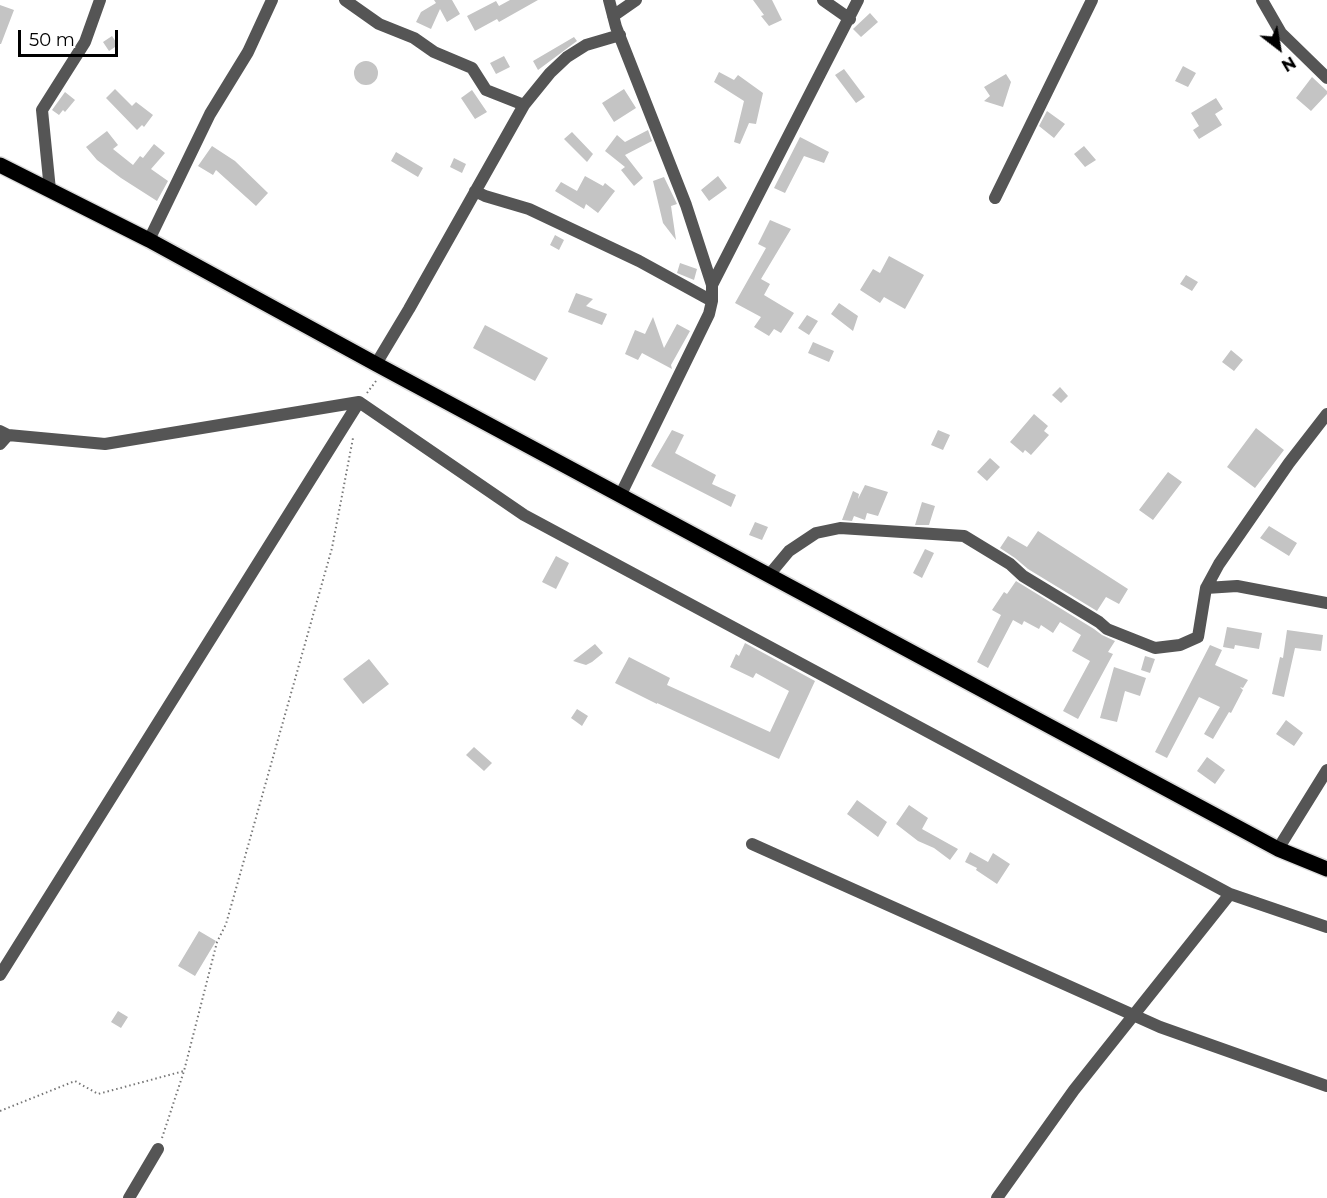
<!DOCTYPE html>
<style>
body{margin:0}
#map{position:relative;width:1327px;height:1198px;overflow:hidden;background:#fff;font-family:Montserrat,sans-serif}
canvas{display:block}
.north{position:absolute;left:1249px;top:18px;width:60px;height:60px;-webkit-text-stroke:4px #fff;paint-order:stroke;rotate:149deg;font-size:16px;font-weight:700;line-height:24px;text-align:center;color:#000}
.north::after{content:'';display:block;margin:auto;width:21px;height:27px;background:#000;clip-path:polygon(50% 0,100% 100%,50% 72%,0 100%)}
.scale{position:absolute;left:18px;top:30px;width:100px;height:27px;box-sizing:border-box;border:3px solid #000;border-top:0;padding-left:8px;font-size:18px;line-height:21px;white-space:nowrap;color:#000;-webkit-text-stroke:4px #fff;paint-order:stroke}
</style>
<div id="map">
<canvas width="1327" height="1198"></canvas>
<div class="north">N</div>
<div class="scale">50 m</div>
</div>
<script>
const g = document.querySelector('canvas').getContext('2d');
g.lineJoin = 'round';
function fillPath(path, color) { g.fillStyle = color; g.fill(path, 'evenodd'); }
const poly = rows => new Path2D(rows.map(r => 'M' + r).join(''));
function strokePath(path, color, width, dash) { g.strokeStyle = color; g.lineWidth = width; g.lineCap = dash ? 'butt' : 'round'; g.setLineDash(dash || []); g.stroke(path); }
fillPath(poly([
 [434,0,452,0,460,14,447,22,440,9,431,29,416,22,421,12,436,3],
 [510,0,538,0,499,22,497,19,475,31,467,16,496,1,499,6],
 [753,0,772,0,782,20,769,26,761,16,764,15],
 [0,5,14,10,1,44,0,44],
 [870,13,878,22,861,37,853,29],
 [112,36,118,45,109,51,103,42],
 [574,37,577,41,538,70,533,61],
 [504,56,510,67,496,74,490,63],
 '354 73a12 12 0 1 1 24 0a12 12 0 1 1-24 0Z',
 [1183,66,1196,73,1188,87,1175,81],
 [844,69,865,97,856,103,835,75],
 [719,72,734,80,738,75,763,93,756,124,749,123,740,144,734,142,744,101,714,82],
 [1006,74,1011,82,1003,107,984,101,990,96,984,87],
 [1312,77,1327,91,1327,94,1311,111,1296,98],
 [115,89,132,106,136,102,153,115,144,127,142,125,137,130,106,98],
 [624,89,636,108,614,122,602,103],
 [472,90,487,112,475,119,461,98],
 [65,92,75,100,65,112,63,110,59,115,52,110],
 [1216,98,1223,109,1215,114,1222,125,1199,139,1193,130,1199,126,1191,113],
 [1047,111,1065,124,1054,138,1039,126],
 [648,130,652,141,625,155,643,178,634,186,621,170,625,167,605,151,617,135,625,142],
 [107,131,118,145,113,149,133,165,140,156,143,158,154,144,165,153,151,169,168,181,157,201,121,178,97,160,86,147],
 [572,132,593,154,587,162,564,139],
 [800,137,829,152,824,163,804,156,785,193,774,188],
 [212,146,235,161,268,193,256,206,216,170,213,175,198,166],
 [1084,146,1096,160,1085,167,1074,154],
 [396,152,423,168,418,177,391,161],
 [454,158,466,164,462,173,450,167],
 [585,176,603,186,605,183,615,191,598,213,586,204,584,209,555,191,561,182,577,191],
 [718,176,727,188,709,201,701,190],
 [664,177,677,204,671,206,676,240,663,223,653,181],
 [770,220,791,229,761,279,770,284,764,295,794,313,781,333,774,329,769,336,754,327,761,317,735,303,766,248,758,244],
 [555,235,564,240,559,250,550,245],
 [889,256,924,275,905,309,884,297,880,303,860,290,873,269,880,273],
 [680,263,697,269,694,280,677,273],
 [1186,275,1198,282,1192,291,1180,284],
 [576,293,593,299,586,306,607,314,602,325,568,312],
 [839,303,858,316,853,331,831,314],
 [807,315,818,321,809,335,798,328],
 [653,317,664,348,677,324,690,331,671,365,672,369,642,353,638,360,625,354,635,330,645,334],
 [485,325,548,358,535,381,473,348],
 [813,342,834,351,829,362,808,353],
 [1231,350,1243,360,1234,371,1222,362],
 [1060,387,1068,396,1061,403,1052,395],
 [1034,414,1048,426,1044,431,1049,435,1031,455,1025,450,1023,453,1010,442],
 [1256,428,1284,450,1255,488,1227,467],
 [672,430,684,435,675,453,716,475,712,484,736,495,731,507,651,466],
 [938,430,950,435,943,450,931,445],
 [990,458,1000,467,987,481,977,472],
 [1168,472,1182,482,1153,520,1139,510],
 [865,485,888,492,878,516,867,513,865,520,854,516,852,521,842,520,853,491,859,494,858,499],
 [922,502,935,506,929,525,915,525],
 [755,522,768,527,762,540,749,535],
 [1269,526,1297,543,1289,556,1260,538],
 [1038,531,1128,589,1119,604,1106,597,1097,611,1028,569,1015,558,1000,548,1008,536,1027,547],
 [925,549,934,553,922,578,913,573],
 [556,556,569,563,556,589,542,582],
 [1016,581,1094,629,1102,635,1115,641,1108,652,1113,654,1078,719,1063,711,1090,661,1072,651,1081,635,1060,622,1053,633,1041,625,1039,629,1024,621,1022,625,1013,620,988,668,977,662,1001,615,992,610,1004,592,1007,594],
 [1227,627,1262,633,1259,649,1235,645,1234,649,1223,647],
 [1287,630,1323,635,1321,651,1295,648,1284,697,1272,694,1280,657,1283,658],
 [745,643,815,681,779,759,657,703,657,704,615,683,629,657,670,678,667,685,770,732,789,691,756,673,753,678,730,667,736,654,739,656],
 [595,644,603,653,592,662,586,665,573,661],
 [1210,645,1222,650,1215,665,1248,680,1243,688,1240,687,1243,690,1231,713,1229,712,1213,739,1204,734,1220,707,1199,697,1167,758,1155,752],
 [1145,656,1155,659,1150,673,1141,670],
 [369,659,389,684,363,704,343,679],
 [1114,667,1146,678,1140,696,1125,691,1117,722,1100,718],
 [577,709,588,716,582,726,571,718],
 [1286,720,1303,733,1294,746,1276,734],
 [474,747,492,763,484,771,466,755],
 [1207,757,1225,770,1215,784,1197,771],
 [857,800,887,822,878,837,847,814],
 [909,805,928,818,922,829,958,849,950,860,934,848,918,841,896,824],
 [970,852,988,862,993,853,1010,864,997,884,976,870,977,868,965,862],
 [199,931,216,941,195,976,178,966],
 [118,1011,128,1017,121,1028,111,1022]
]), '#c4c4c4');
const primary = poly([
 [0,165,149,240,376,364,1278,849,1327,869]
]);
strokePath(primary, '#dbdbdb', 18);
strokePath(poly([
 [367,393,376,381],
 [0,1111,75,1081,98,1094,184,1071],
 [162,1138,184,1071,217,942,226,924,332,548,353,438]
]), '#777', 2, [1.5, 3]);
strokePath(poly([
 [345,0,379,24,414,38,434,52,472,68,486,90,524,105],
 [609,0,616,27,686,205,712,285,712,301,709,314,620,496],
 [823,0,850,19],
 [1262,0,1281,33,1327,78],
 [613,16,636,0],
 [50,190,42,110,85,42,100,0],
 [475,191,485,196,529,209,639,261,712,301],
 [995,198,1092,0],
 [149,240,210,114,248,52,272,0],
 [712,285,858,0],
 [376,364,409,309,524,105,550,73,567,57,586,45,620,35],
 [0,431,8,435,105,444,359,402,524,515,1230,894,1327,927],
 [0,444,8,435],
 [769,575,789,551,816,533,840,528,964,536,1010,564,1023,576,1099,622,1107,629,1155,648,1180,645,1198,637,1206,588,1237,586,1327,603],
 [1206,588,1219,564,1289,463,1327,414],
 [752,844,1160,1027,1327,1086],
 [1278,849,1327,770],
 [0,975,359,402],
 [129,1198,158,1149],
 [997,1198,1074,1090,1230,894]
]), '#555', 12);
strokePath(primary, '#000', 15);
</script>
